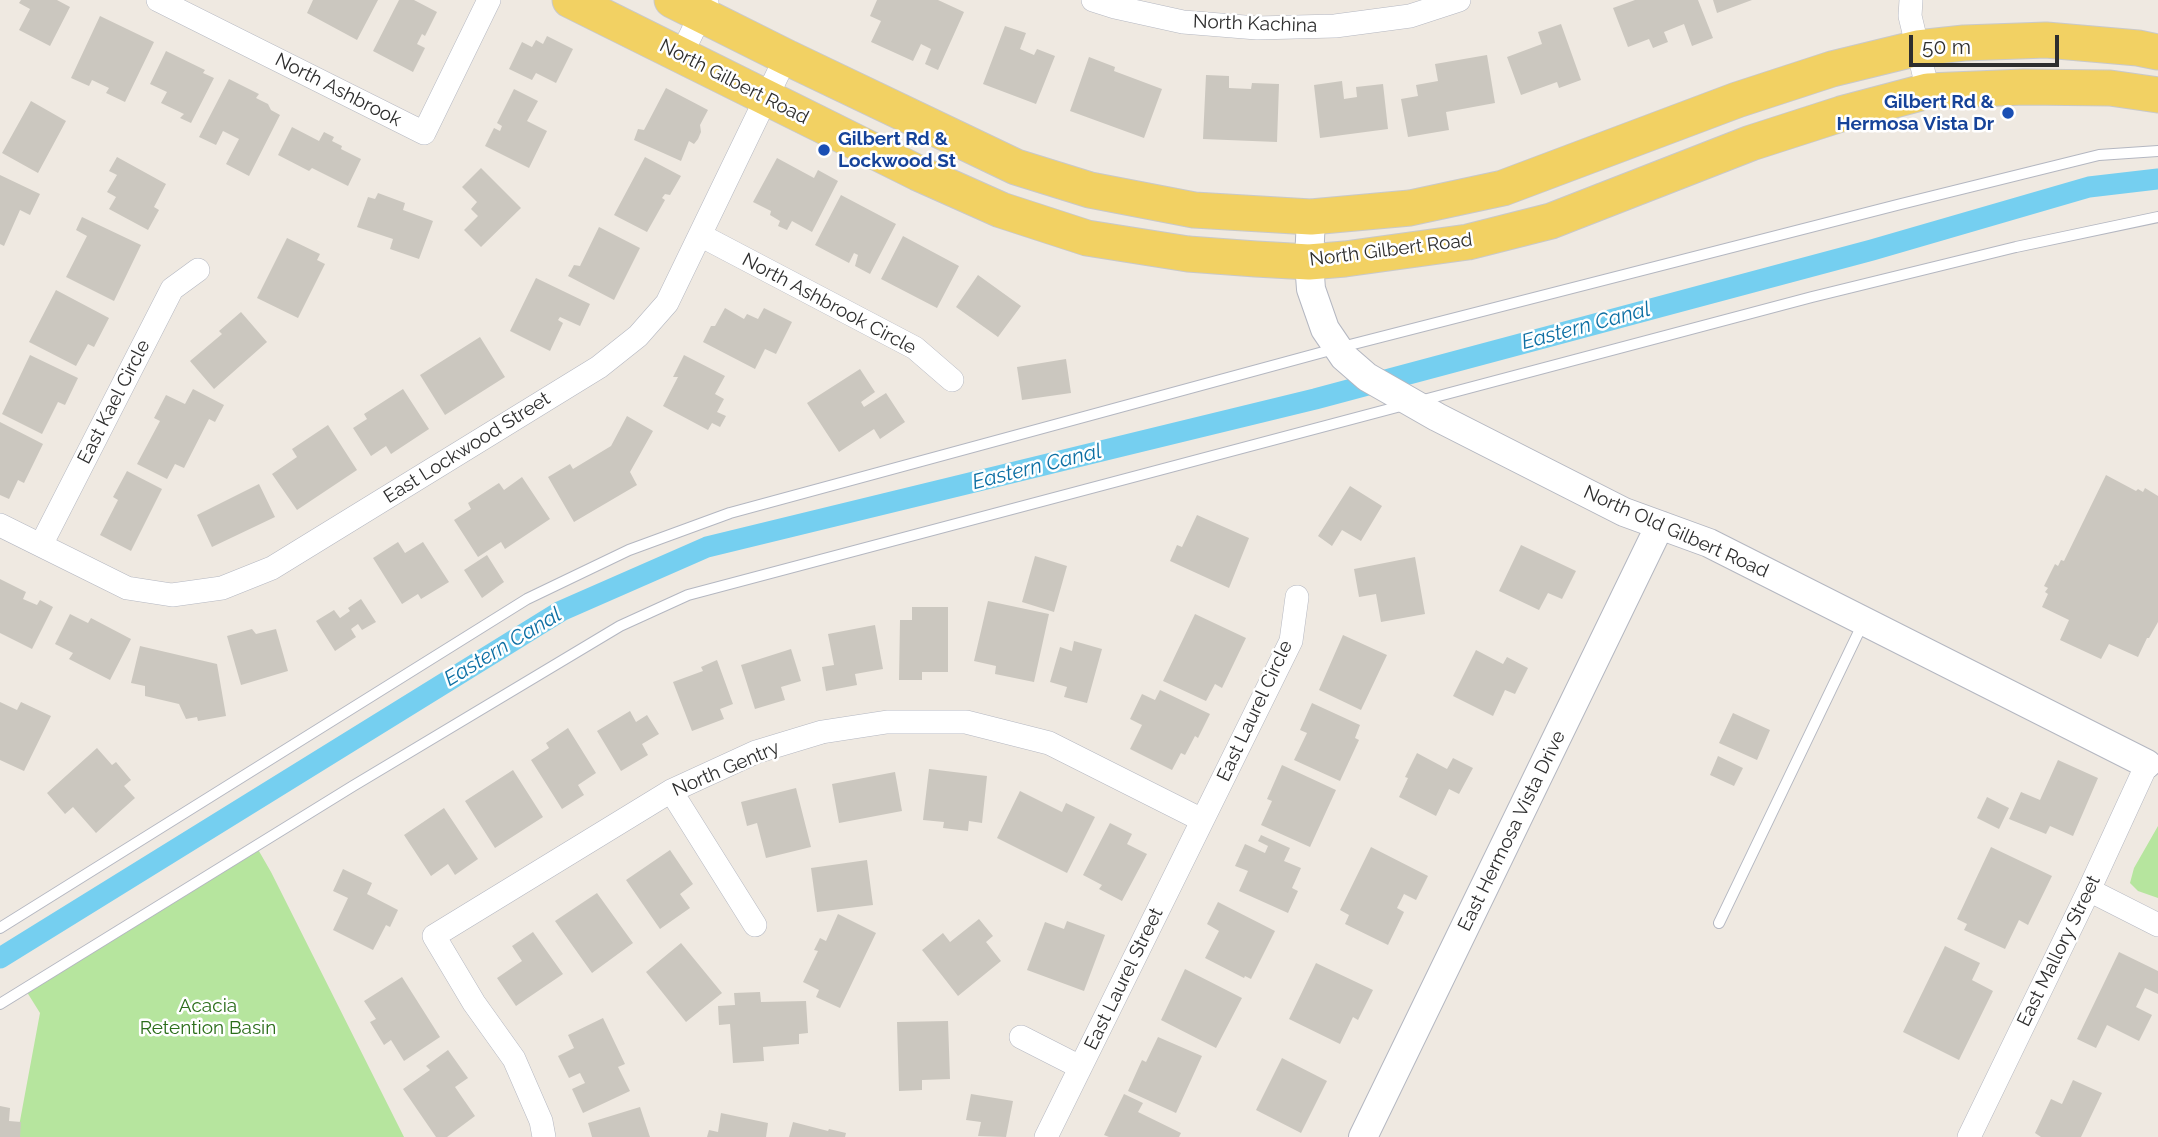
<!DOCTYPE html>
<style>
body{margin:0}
#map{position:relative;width:2158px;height:1137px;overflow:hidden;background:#efe9e1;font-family:Raleway,sans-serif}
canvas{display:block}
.scale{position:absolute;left:1909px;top:35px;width:150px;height:32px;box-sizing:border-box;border:4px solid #2e2e2e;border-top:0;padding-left:9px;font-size:21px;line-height:24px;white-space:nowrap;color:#2e2e2e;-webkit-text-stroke:5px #fff;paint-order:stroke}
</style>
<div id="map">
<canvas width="2158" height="1137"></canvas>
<div class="scale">50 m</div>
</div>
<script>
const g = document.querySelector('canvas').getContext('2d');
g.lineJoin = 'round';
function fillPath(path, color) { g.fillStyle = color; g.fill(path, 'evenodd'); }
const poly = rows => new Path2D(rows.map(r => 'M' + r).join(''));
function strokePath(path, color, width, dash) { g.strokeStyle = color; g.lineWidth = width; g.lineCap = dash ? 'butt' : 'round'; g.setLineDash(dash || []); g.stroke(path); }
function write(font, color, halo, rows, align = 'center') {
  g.font = font + ' Raleway,sans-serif'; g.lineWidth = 5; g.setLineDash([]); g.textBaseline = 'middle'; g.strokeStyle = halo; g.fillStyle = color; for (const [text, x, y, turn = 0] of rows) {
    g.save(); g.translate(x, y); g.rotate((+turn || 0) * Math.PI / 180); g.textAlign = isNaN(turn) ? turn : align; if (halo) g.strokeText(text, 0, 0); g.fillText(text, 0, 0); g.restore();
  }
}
fillPath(poly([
 [2158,826,2158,898,2138,891,2130,883,2134,868],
 [256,846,271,872,404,1137,17,1137,40,1013,25,989]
]), '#b6e59e');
strokePath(poly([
 [0,958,561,611,707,547,1315,399,1872,250,2089,187,2158,179]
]), '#75cff0', 21);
fillPath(poly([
 [21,0,57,0,70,7,50,46,19,30,30,9,19,3],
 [313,0,378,0,357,40,307,13],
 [399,0,414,0,437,12,425,36,422,34,417,44,425,48,413,72,373,51],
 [877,0,938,0,964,12,938,70,925,64,931,49,921,44,913,61,871,42,881,21,870,16],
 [1635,0,1698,0,1713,38,1692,46,1684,24,1664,32,1668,42,1653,48,1649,39,1628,47,1613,8],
 [1713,0,1752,0,1717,13],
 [100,16,154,42,125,102,106,93,109,88,92,80,89,86,71,78],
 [1561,24,1581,80,1559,88,1557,82,1521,95,1507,57,1542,44,1538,32],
 [1005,26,1026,33,1020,49,1034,55,1037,49,1055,56,1036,104,983,84],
 [547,36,573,49,556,83,536,73,532,80,509,69,522,42,532,47,536,40,543,44],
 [166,51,205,70,203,73,214,78,191,123,180,118,184,114,161,103,167,92,150,84],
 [1487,55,1495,103,1446,112,1449,130,1408,137,1401,99,1418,96,1416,85,1438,81,1435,64],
 [1089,57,1115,67,1114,71,1162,89,1144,138,1070,111],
 [1206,75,1229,76,1229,88,1251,89,1252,83,1279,84,1277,142,1203,139],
 [229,79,259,94,256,98,268,104,271,110,280,115,249,176,226,164,239,139,223,131,216,145,199,137],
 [1342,81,1344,99,1357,97,1356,87,1383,84,1388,129,1320,138,1314,85],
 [666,88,708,110,700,125,701,132,698,139,694,144,689,141,681,161,634,140,638,129,644,130],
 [514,89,538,101,527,121,547,131,529,168,485,146,494,128,500,131,502,126,497,123],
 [31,101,66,121,38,173,2,153],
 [292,127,319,141,324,132,334,137,332,141,342,146,341,149,361,159,348,186,312,168,309,171,278,155],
 [117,157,166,184,154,207,159,210,148,230,109,209,116,197,107,192,117,175,109,171],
 [645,157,681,176,670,195,665,194,662,198,665,200,647,232,614,215],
 [777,158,814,178,818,170,838,181,812,232,792,221,787,230,778,226,780,221,770,215,771,211,753,202],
 [481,168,521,208,481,247,464,230,478,216,471,209,477,202,462,187],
 [0,175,40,194,30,215,20,210,4,246,0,244],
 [378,193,405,203,403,210,433,221,419,259,390,249,393,239,357,227,368,197,375,199],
 [841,195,896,224,870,274,855,266,858,255,854,253,849,263,815,245],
 [82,217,141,245,114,301,66,277,87,236,76,230],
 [599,227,640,248,614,300,568,276,574,265,580,266],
 [903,236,959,266,937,308,881,279],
 [287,238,320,254,317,260,325,264,298,318,257,298],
 [978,275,1021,306,998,337,956,307],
 [536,278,590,304,580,326,560,317,558,320,563,323,550,351,510,331],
 [56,290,109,318,94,347,88,344,76,366,29,342],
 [725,308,744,319,747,314,758,319,764,308,792,322,776,354,765,349,755,369,703,342,711,326,715,326],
 [241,312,267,342,214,389,190,361,222,334,219,331],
 [480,337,505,377,445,415,420,375],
 [30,355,78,378,65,405,58,402,42,434,2,414],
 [684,355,725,376,715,394,724,399,717,412,726,416,720,427,712,423,708,430,663,406,678,377,673,377],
 [1066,359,1071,393,1022,400,1017,367],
 [860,369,875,392,861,402,864,407,886,393,905,422,880,439,874,429,839,452,807,403],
 [193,389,224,405,215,422,209,419,184,468,175,464,167,479,137,464,160,421,154,418,166,395,185,404],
 [403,389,429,429,391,454,386,446,371,456,353,428,367,419,364,414],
 [627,416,653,431,630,472,637,485,574,522,548,477,570,464,573,469,611,446],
 [0,422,43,444,24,483,18,480,9,499,0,495],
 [328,425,357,470,297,510,272,474,297,457,292,449],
 [127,471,162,489,131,551,100,535,118,500,113,497],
 [2106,475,2136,491,2138,489,2143,492,2145,488,2158,496,2158,622,2149,638,2147,638,2138,657,2109,644,2101,659,2060,640,2069,620,2042,607,2048,594,2045,592,2048,588,2044,586,2055,564,2058,566,2061,560,2064,561],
 [522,477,550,519,505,549,501,542,478,557,454,520,471,509,468,503,499,483,504,490],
 [259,484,275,517,212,547,197,515],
 [1350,486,1382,506,1361,541,1342,530,1332,546,1318,536],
 [1197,515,1249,538,1229,588,1170,561,1177,545,1182,547],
 [398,542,405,553,423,542,449,582,421,599,418,594,402,604,373,558],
 [1521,545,1576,571,1562,599,1548,593,1539,610,1499,591],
 [487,555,504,582,482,598,464,570],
 [1035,556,1067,566,1054,612,1022,602],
 [1415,557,1425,614,1381,622,1376,594,1359,597,1354,569],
 [0,579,26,592,23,599,37,605,40,600,53,607,32,649,0,633],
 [361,599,376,622,362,630,358,624,351,629,356,637,335,651,316,621,334,610,340,618,350,611,348,608],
 [988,601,1049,614,1034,682,995,674,996,666,974,661],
 [912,607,948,607,948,672,922,672,922,680,899,680,900,620,912,620],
 [70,614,88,623,91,618,131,639,110,680,69,659,73,653,55,644],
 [1195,614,1246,638,1222,688,1215,684,1206,701,1163,681],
 [875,625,883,669,855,674,857,685,826,691,822,667,834,665,828,634],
 [252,629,256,634,276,629,288,671,241,685,227,636],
 [1343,635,1387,655,1361,710,1319,690],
 [1074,641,1102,649,1087,703,1064,697,1067,687,1050,682,1060,647,1072,651],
 [140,646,217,664,226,716,198,721,197,717,186,719,179,704,145,696,145,686,131,683],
 [791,649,801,681,781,687,785,700,755,709,741,665],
 [1476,650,1503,664,1507,657,1528,668,1515,694,1505,690,1493,716,1453,696],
 [717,660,733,704,720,709,724,719,692,731,673,682,703,671,701,667],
 [1160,690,1210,714,1198,738,1195,736,1185,755,1181,753,1172,770,1130,749,1142,725,1130,719,1142,694,1155,700],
 [0,702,17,710,21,702,51,716,24,771,0,760],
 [1312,703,1360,725,1355,738,1359,740,1340,781,1294,760,1307,733,1300,730],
 [630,711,636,722,647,715,659,734,642,744,648,755,621,771,597,731],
 [1733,713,1770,730,1757,760,1719,743],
 [568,728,596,773,578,785,584,795,562,809,531,760,549,748,546,743],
 [97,748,112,765,116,762,131,780,124,786,135,798,96,833,73,807,65,814,47,793],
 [1417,753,1447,769,1453,758,1473,768,1459,794,1449,789,1436,816,1399,797,1408,778,1405,777],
 [1718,756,1743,768,1734,786,1710,775],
 [2058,760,2098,778,2073,836,2050,826,2046,834,2009,819,2021,792,2040,800],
 [1282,765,1336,790,1310,847,1261,825,1272,801,1267,799],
 [929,769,987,776,982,823,969,821,968,831,943,828,944,822,923,820],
 [513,770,543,817,495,848,465,801],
 [895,772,902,811,839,823,832,784],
 [796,788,811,847,766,858,757,823,747,826,741,802],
 [1020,791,1062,812,1066,803,1095,817,1067,873,997,838],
 [1987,797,2009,808,1999,829,1977,818],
 [444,808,478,859,455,875,448,864,431,876,404,835],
 [1110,823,1132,834,1127,844,1147,854,1122,901,1099,889,1102,885,1083,875],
 [1261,835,1290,848,1284,861,1301,868,1292,888,1298,891,1288,913,1239,891,1248,871,1235,866,1245,844,1265,853,1268,846,1258,841],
 [1371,847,1428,876,1416,900,1404,894,1397,908,1404,912,1388,945,1345,924,1349,915,1340,910],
 [1991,847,2052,876,2028,925,2019,920,2005,949,1964,930,1967,924,1957,919],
 [670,850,693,884,680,894,690,908,660,929,626,880],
 [867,860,873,905,817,912,811,868],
 [343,869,372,883,367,894,398,910,390,927,386,925,373,950,333,930,348,898,333,891],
 [597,893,633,943,592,973,555,921],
 [1218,902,1275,931,1251,979,1245,976,1244,978,1205,958,1219,931,1207,924],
 [838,914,876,933,840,1008,816,997,819,990,803,982,818,951,814,950,820,938,826,941],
 [979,919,993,936,986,942,1001,961,958,996,922,950,943,933,950,942],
 [1067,921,1105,935,1084,991,1027,970,1045,922,1064,929],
 [533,932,563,974,516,1006,497,978,522,961,512,946],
 [681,943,722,993,686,1022,646,972],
 [1945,946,1980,963,1972,980,1993,991,1959,1060,1903,1032],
 [2119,952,2158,971,2158,994,2145,988,2136,1007,2152,1015,2139,1041,2107,1025,2096,1048,2077,1039],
 [1316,963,1373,990,1358,1020,1353,1017,1340,1044,1289,1019],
 [1185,969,1242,998,1216,1048,1161,1020],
 [402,977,440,1037,404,1061,391,1040,384,1045,370,1022,376,1019,364,1001],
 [760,992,761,1002,806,1001,808,1033,799,1034,799,1044,763,1047,764,1061,733,1063,730,1024,719,1025,718,1006,735,1005,734,993],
 [603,1018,625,1064,618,1067,630,1091,583,1113,572,1089,585,1083,580,1073,569,1078,558,1056,574,1048,568,1035],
 [948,1021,950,1079,922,1080,922,1090,899,1091,897,1022],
 [1158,1037,1202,1056,1176,1113,1128,1091,1142,1060,1146,1062],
 [448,1050,468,1078,455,1087,475,1116,447,1137,436,1137,403,1089,430,1070,426,1066],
 [1282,1058,1327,1081,1301,1133,1256,1110],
 [2073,1080,2102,1093,2081,1137,2041,1137,2035,1133,2051,1099,2062,1104],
 [971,1094,1013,1101,1006,1137,978,1136,981,1122,966,1120],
 [1124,1094,1143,1103,1138,1112,1181,1133,1179,1137,1109,1137,1104,1135],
 [0,1106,10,1108,9,1121,21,1122,20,1137,0,1137],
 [640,1107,650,1137,592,1137,588,1123],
 [721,1113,768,1123,766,1137,707,1137,709,1130,718,1132],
 [793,1122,828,1131,829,1129,846,1133,845,1137,789,1137]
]), '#cbc7bf');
const service = poly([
 [1719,923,1864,621],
 [0,928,527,599,629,550,730,513,1338,348,1901,204,2099,155,2158,151],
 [0,1004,353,786,620,626,688,595,1812,297,2016,247,2158,217]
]);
const minor = poly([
 [158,0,424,133,489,0],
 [1093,0,1115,7,1183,22,1257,28,1335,26,1410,16,1459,0],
 [1911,0,1910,16,1928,91],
 [681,55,707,2],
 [700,235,915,348,952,380],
 [0,525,127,588,172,595,222,588,272,568,599,367,638,336,667,303,786,57],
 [41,545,172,289,198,270],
 [671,791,755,925],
 [2089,890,2158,925],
 [1021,1037,1080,1067],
 [544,1137,541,1121,514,1059,474,1003,434,936,671,791,756,752,822,732,887,722,966,722,1049,743,1202,820],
 [1046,1137,1291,641,1297,597],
 [1969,1137,2089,890,2147,764]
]);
const tertiary = poly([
 [1311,217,1309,262,1311,289,1325,329,1344,357,1367,377,1437,417,1624,512,1709,543,2147,764],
 [1363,1137,1660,525]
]);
const primary = poly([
 [570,0,918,173,1001,210,1087,238,1188,254,1256,259,1309,262,1345,259,1468,242,1551,221,1751,143,1841,114,1928,91,2024,87,2110,88,2158,95],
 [672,0,786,57,1016,167,1090,190,1194,210,1311,217,1410,208,1503,188,1737,100,1832,69,1918,48,1964,43,2046,40,2138,48,2158,52]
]);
strokePath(service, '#b4b7c1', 12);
strokePath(minor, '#b4b7c1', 24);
strokePath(tertiary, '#b4b7c1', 30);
strokePath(primary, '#c9c9c9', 37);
strokePath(service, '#fff', 10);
strokePath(minor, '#fff', 23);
strokePath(tertiary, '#fff', 28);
strokePath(primary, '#f2d163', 35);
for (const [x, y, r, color] of [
 [2008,113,7,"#1a4fb4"],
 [824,150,7,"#1a4fb4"]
]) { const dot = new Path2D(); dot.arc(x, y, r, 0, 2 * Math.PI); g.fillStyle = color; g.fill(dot); strokePath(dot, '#fff', 2.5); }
write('19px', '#2e2e2e', '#fff', [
 ["North Kachina",1255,24,2],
 ["North Gilbert Road",734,82,27],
 ["North Ashbrook",338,90,27],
 ["North Gilbert Road",1391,250,-7],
 ["North Ashbrook Circle",829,304,28],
 ["East Kael Circle",114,402,-63],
 ["East Lockwood Street",467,448,-32],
 ["North Old Gilbert Road",1676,532,24],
 ["East Laurel Circle",1255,711,-65],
 ["North Gentry",726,769,-23],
 ["East Hermosa Vista Drive",1512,831,-64],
 ["East Mallory Street",2059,951,-64],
 ["East Laurel Street",1124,979,-64]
]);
write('bold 19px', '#164399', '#fff', [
 ["Gilbert Rd &",1994,102],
 ["Hermosa Vista Dr",1994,124],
 ["Gilbert Rd &",838,139,"left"],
 ["Lockwood St",838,161,"left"]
], 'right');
write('19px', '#2c6e1b', '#fff', [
 ["Acacia",208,1006],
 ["Retention Basin",208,1028]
]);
write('italic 21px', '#0d6fa3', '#fff', [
 ["Eastern Canal",1586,326,-15],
 ["Eastern Canal",1037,467,-14],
 ["Eastern Canal",503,647,-31]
]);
</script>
